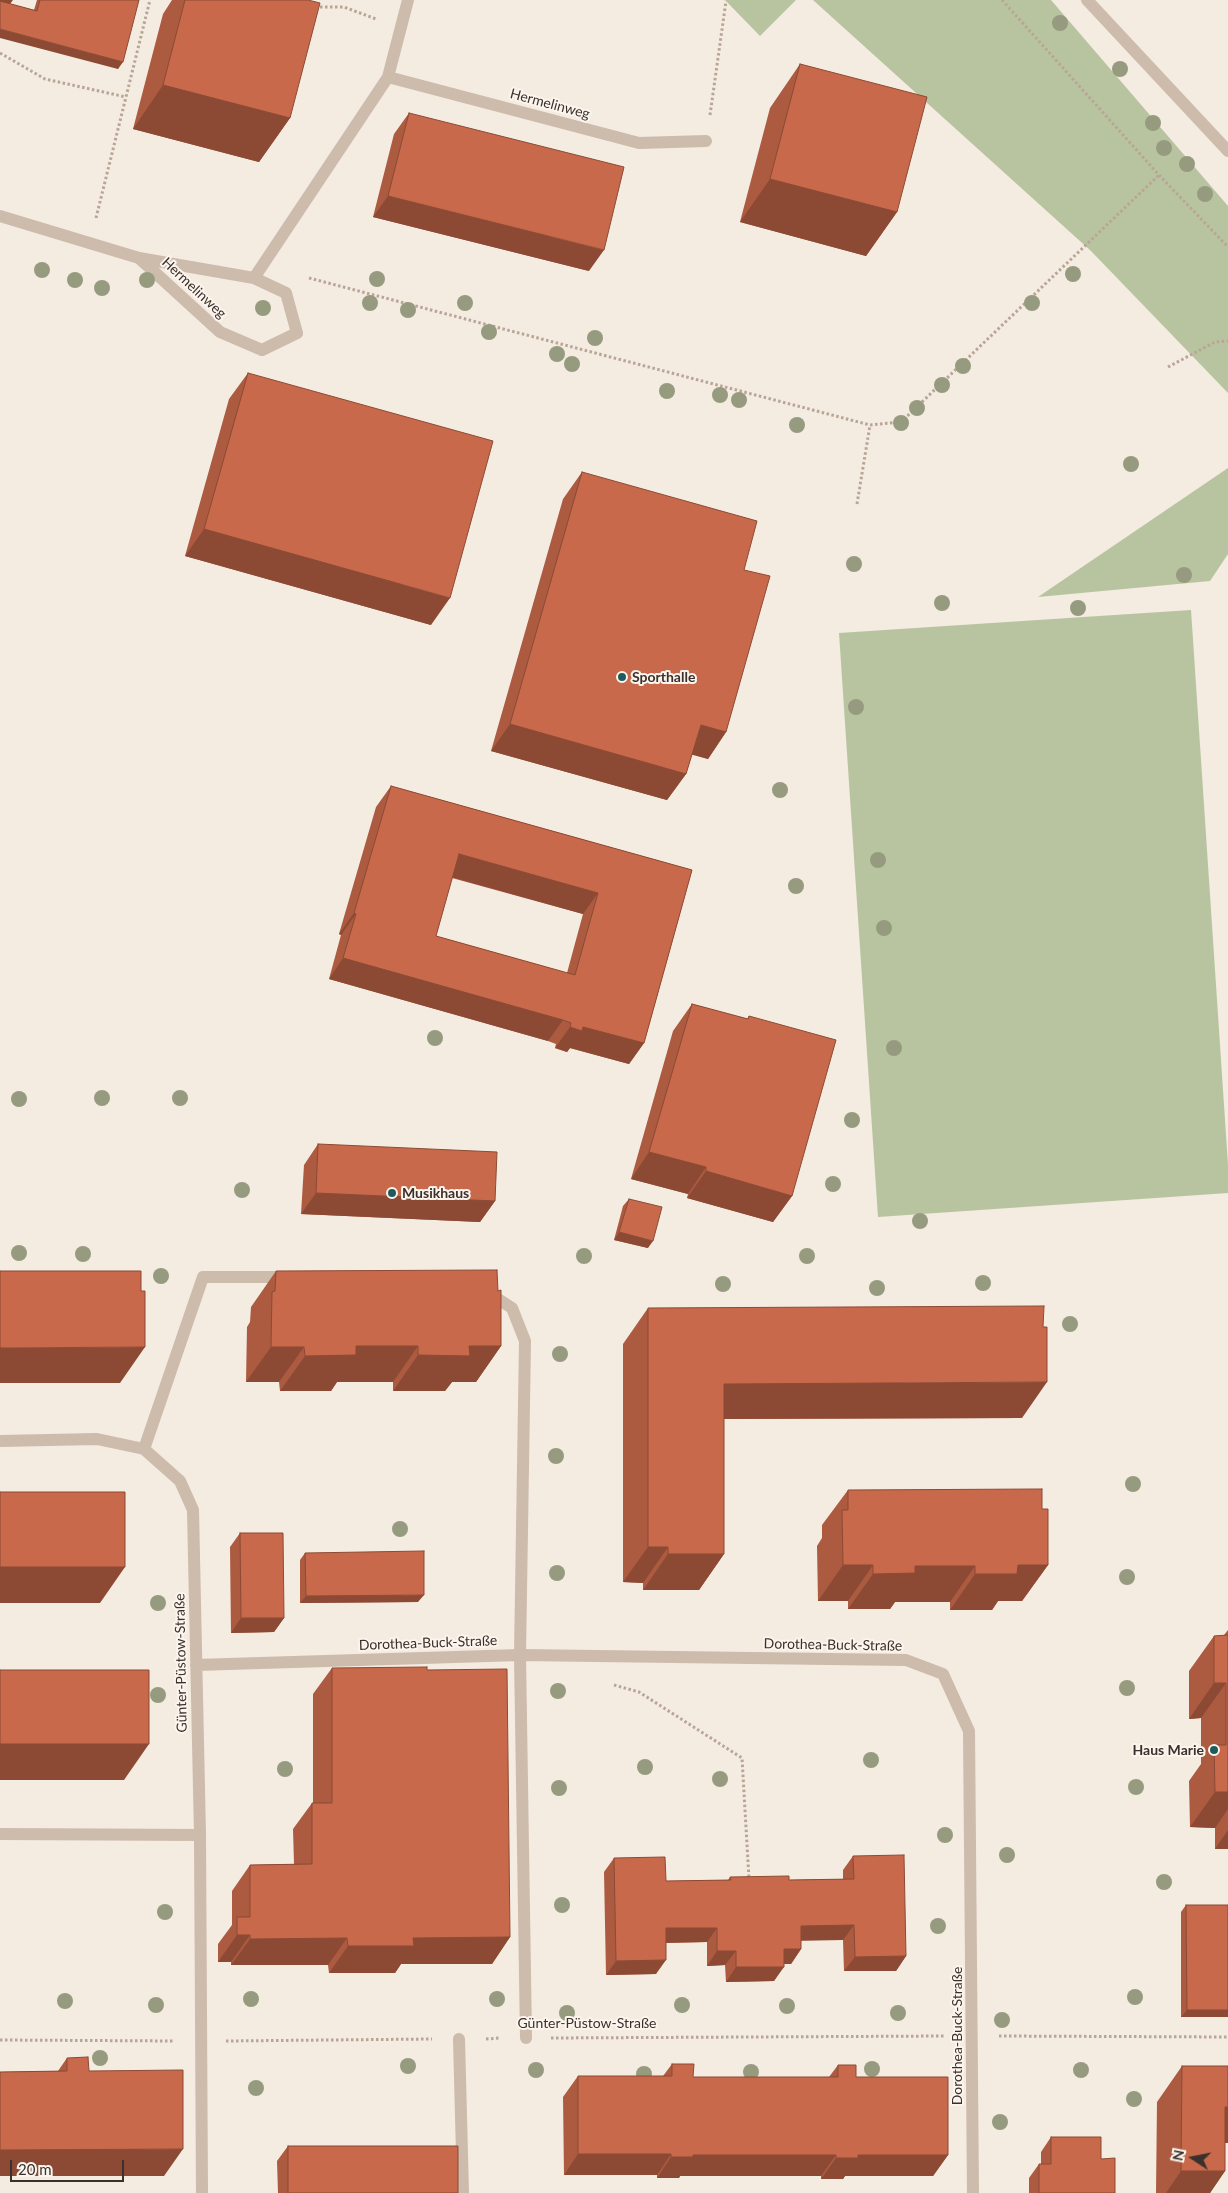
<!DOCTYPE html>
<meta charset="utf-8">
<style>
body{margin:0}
#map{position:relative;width:1228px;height:2193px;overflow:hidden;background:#f4ebe1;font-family:Lato,sans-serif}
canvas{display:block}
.north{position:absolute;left:1168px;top:2133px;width:50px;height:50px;-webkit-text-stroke:4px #fbf5ee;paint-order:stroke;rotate:281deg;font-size:14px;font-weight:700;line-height:20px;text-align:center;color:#3b302b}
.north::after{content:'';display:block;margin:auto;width:18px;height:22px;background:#3b302b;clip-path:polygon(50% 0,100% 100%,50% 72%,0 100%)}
.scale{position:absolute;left:10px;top:2160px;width:114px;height:22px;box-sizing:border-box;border:2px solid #3b302b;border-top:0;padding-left:6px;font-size:15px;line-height:18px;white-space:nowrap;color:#3b302b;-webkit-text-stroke:4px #fbf5ee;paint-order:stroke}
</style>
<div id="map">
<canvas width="1228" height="2193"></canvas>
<div class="north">N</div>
<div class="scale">20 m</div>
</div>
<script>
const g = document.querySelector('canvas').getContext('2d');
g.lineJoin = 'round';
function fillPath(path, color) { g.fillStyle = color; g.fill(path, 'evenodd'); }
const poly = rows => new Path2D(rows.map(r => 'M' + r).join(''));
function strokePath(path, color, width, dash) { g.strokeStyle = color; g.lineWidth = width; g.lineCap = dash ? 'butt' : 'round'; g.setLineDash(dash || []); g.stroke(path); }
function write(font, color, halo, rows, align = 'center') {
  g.font = font + ' Lato,sans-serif'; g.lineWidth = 4; g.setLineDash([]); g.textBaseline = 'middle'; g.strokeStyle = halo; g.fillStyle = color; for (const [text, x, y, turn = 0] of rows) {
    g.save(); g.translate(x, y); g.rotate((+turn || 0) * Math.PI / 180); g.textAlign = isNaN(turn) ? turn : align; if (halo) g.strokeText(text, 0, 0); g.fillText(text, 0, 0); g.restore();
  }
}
fillPath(poly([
 [725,0,796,0,760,36],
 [813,0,1051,0,1228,206,1228,393,1091,251],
 [1228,468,1228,554,1210,581,1038,597],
 [1191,610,1228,1165,1228,1193,878,1217,839,633]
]), '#b8c4a0');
strokePath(poly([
 [1002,0,1159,175,1228,247],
 [315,7,344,7,376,19],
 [0,53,45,79,126,97],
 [710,115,726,1],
 [96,218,150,0],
 [309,278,870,425,901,422,1159,175],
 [1168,367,1215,342,1228,341],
 [857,504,870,425],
 [614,1685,639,1692,742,1758,749,1879],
 [999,2036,1228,2037],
 [551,2038,945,2036],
 [486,2039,500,2038],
 [0,2040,175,2041],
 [226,2041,432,2039]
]), '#b9a596', 3, [2.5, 2.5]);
strokePath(poly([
 [1087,0,1228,151],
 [487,1292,512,1308,525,1341,520,1655,526,2038],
 [144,1449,203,1277,289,1277],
 [0,1834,200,1835],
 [459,2039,463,2193]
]), '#cdbbac', 12);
strokePath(poly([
 [388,77,639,143,706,141],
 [0,216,139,258,254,278,286,293,297,333,262,350,220,332,139,258],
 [254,278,388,77,408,0],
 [0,1441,97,1439,144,1449,180,1481,193,1510,200,1835,202,2193],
 [196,1665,520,1655,906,1660,943,1674,969,1731,973,2193]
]), '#cdbbac', 12);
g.fillStyle = '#969b7f';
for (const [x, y] of [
 [1060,23],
 [1120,69],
 [1153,123],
 [1164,148],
 [1187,164],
 [1205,194],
 [42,270],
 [1073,274],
 [377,279],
 [75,280],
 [147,280],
 [102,288],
 [370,303],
 [465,303],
 [1032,303],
 [263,308],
 [408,310],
 [489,332],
 [595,338],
 [557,354],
 [572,364],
 [963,366],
 [942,385],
 [667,391],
 [720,395],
 [739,400],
 [917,408],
 [901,423],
 [797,425],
 [1131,464],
 [854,564],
 [1184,575],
 [942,603],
 [1078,608],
 [856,707],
 [780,790],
 [878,860],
 [796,886],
 [884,928],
 [435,1038],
 [894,1048],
 [102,1098],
 [180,1098],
 [19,1099],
 [852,1120],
 [833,1184],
 [242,1190],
 [920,1221],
 [19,1253],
 [83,1254],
 [584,1256],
 [807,1256],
 [161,1276],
 [983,1283],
 [723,1284],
 [877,1288],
 [1070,1324],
 [560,1354],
 [556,1456],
 [1133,1484],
 [400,1529],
 [557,1573],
 [1127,1577],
 [158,1603],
 [1127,1688],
 [558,1691],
 [158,1695],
 [871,1760],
 [645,1767],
 [285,1769],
 [720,1779],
 [1136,1787],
 [559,1788],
 [945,1835],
 [1007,1855],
 [1164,1882],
 [562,1905],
 [165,1912],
 [938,1926],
 [1135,1997],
 [251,1999],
 [497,1999],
 [65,2001],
 [156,2005],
 [682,2005],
 [787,2006],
 [567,2013],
 [898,2013],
 [1002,2020],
 [100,2058],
 [408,2066],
 [872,2069],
 [536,2070],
 [1081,2070],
 [751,2072],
 [644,2074],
 [256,2088],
 [1134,2099],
 [1000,2122]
]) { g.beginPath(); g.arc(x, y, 8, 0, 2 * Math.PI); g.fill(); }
fillPath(poly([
 [37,0,139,0,118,69,10,4,34,10],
 [172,0,308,0,290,118,259,162,133,129,163,14],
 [800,64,897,212,866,256,740,222,770,108],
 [409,113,589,271,373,217,394,134],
 [248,373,431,625,185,556,229,399],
 [582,472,744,570,726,732,708,759,692,754,686,774,667,800,491,751,563,499],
 [391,786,692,870,644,1043,629,1064,570,1048,567,1052,555,1048,556,1044,548,1041,329,979,341,935,339,934,376,807],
 [452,878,583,914,567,973,436,936],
 [692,1004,747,1019,749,1016,792,1196,773,1222,687,1198,688,1194,631,1179,673,1031],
 [318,1144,495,1201,480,1222,301,1214,304,1165],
 [629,1199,648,1248,614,1240,623,1206],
 [276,1271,498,1291,501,1346,476,1382,452,1382,445,1391,393,1391,393,1382,337,1382,331,1391,280,1391,279,1382,246,1382,247,1327,250,1322,251,1307],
 [648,1308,1022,1418,724,1419,724,1554,699,1590,643,1590,643,1583,623,1582,623,1344],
 [848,1490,1042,1509,1048,1565,1022,1601,998,1601,992,1610,950,1610,950,1602,895,1602,890,1609,848,1609,848,1601,818,1601,817,1546,822,1538,822,1525],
 [240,1533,284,1618,274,1632,231,1633,230,1547],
 [305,1553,418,1602,300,1603,300,1560],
 [1228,1630,1228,1849,1215,1849,1215,1828,1190,1827,1189,1781,1201,1764,1201,1718,1189,1719,1189,1671,1214,1636,1224,1635],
 [332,1668,427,1670,510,1937,492,1964,401,1964,395,1973,329,1973,328,1965,231,1965,231,1962,218,1962,218,1944,232,1925,232,1891,250,1865,294,1864,293,1829,312,1803,313,1803,313,1694],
 [853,1856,906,1956,896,1971,844,1971,843,1940,801,1940,801,1949,791,1964,784,1964,774,1981,726,1982,725,1965,707,1966,707,1942,666,1943,656,1974,606,1975,604,1872,614,1858,666,1881,728,1880,730,1877,789,1880,843,1879,843,1870],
 [1186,1905,1228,1905,1228,2017,1181,2017,1181,1912],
 [67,2058,89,2071,164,2176,0,2176,0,2072,58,2071],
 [672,2064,693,2077,829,2077,838,2065,856,2077,948,2155,933,2176,845,2176,843,2179,821,2179,821,2176,680,2176,679,2178,657,2178,657,2175,564,2175,563,2097,578,2076,663,2076],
 [1182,2066,1228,2143,1225,2143,1225,2171,1210,2193,1156,2193,1157,2102],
 [1051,2137,1101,2159,1115,2193,1029,2193,1029,2178,1039,2164,1041,2164,1041,2152],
 [288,2146,458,2193,278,2193,277,2161]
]), '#ac5a40');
fillPath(poly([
 [0,0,13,0,7,8,0,6],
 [0,29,123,62,118,69,0,38],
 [163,85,290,118,259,162,133,129],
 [770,179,897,212,866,256,740,222],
 [388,196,604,250,589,271,373,217],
 [204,529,450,598,431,625,185,556],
 [510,724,686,774,667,800,491,751],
 [701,725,726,732,708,759,682,752],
 [459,854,598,893,583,914,444,875],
 [354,913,356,914,341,935,339,934],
 [343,958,563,1020,548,1041,329,979],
 [570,1027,583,1027,644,1043,629,1064,570,1048,567,1052,555,1048],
 [649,1152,706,1167,688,1194,631,1179],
 [706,1171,792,1196,773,1222,687,1198],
 [316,1193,495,1201,480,1222,301,1214],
 [619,1232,653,1241,648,1248,614,1240],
 [356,1346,418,1346,393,1382,337,1382,331,1391,280,1391,305,1356],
 [469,1346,501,1346,476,1382,452,1382,445,1391,393,1391,418,1355],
 [145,1347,120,1383,0,1383,0,1348],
 [271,1347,304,1347,279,1382,246,1382],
 [1047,1382,1022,1418,699,1419,724,1384],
 [648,1547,668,1547,643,1583,623,1582],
 [668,1554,724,1554,699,1590,643,1590],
 [843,1565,873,1565,848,1601,818,1601],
 [1018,1565,1048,1565,1022,1601,998,1601,992,1610,950,1610,975,1574],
 [915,1566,975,1566,950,1602,895,1602,890,1609,848,1609,873,1574],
 [0,1567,125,1567,100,1603,0,1603],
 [424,1595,418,1602,300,1603,306,1596],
 [241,1618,284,1618,274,1632,231,1633],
 [1214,1683,1226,1683,1201,1718,1189,1719],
 [0,1744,149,1744,124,1780,0,1780],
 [1215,1792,1228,1792,1228,1809,1215,1828,1190,1827],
 [1228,1830,1228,1849,1215,1849],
 [854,1925,843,1940,791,1941,801,1926],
 [666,1928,717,1928,707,1942,656,1943],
 [237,1935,250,1935,231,1962,218,1962],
 [510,1937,492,1964,401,1964,395,1973,329,1973,348,1946,413,1938],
 [347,1938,328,1965,231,1965,250,1939],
 [784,1949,801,1949,791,1964,773,1964],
 [717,1951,736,1951,725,1965,707,1966],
 [906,1956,896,1971,844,1971,855,1957],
 [666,1960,656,1974,606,1975,616,1961],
 [736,1967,784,1967,774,1981,726,1982],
 [1187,2010,1228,2010,1228,2017,1181,2017],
 [1225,2107,1228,2107,1228,2143,1200,2143],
 [183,2149,164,2176,0,2176,0,2150],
 [578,2154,671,2154,657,2175,564,2175],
 [693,2155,836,2155,821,2176,680,2176,679,2178,657,2178,671,2157],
 [858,2155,948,2155,933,2176,845,2176,843,2179,821,2179,836,2158],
 [1181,2171,1225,2171,1210,2193,1166,2193]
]), '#8c4a34');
const building = poly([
 [40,0,139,0,123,62,0,29,0,1,37,11,40,0],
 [185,0,308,0,320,3,290,118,163,85,185,0],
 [800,64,927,97,897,212,770,179,800,64],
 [409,113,624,167,604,250,388,196,409,113],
 [248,373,493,441,450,598,204,529,248,373],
 [582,472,757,521,744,570,770,576,726,732,701,725,686,774,510,724,582,472],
 [391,786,692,870,644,1043,583,1027,582,1031,570,1027,571,1023,563,1020,343,958,356,914,354,913,391,786],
 [459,854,598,893,575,975,436,936,459,854],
 [692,1004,748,1019,749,1016,836,1040,792,1196,706,1171,706,1167,649,1152,692,1004],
 [318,1144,497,1152,495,1201,316,1193,318,1144],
 [629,1199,662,1207,653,1241,619,1232,629,1199],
 [497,1270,498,1291,501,1290,501,1346,469,1346,470,1356,418,1355,418,1346,356,1346,356,1355,305,1356,304,1347,271,1347,272,1292,275,1291,276,1271,497,1270],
 [0,1271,141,1271,141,1291,145,1291,145,1347,0,1348,0,1271],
 [1044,1306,1043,1327,1047,1327,1047,1382,724,1384,724,1554,668,1554,668,1547,648,1547,648,1308,1044,1306],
 [1042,1489,1042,1509,1048,1509,1048,1565,1018,1565,1017,1574,975,1574,975,1566,915,1566,915,1573,873,1574,873,1565,843,1565,842,1510,848,1510,848,1490,1042,1489],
 [0,1492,125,1492,125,1567,0,1567,0,1492],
 [240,1533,283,1533,284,1618,241,1618,240,1533],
 [424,1551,424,1595,306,1596,305,1553,424,1551],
 [1228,1635,1228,1792,1215,1792,1214,1745,1226,1745,1226,1683,1214,1683,1214,1636,1228,1635],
 [427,1667,427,1670,507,1669,510,1937,413,1938,414,1946,348,1946,347,1938,250,1939,250,1935,237,1935,237,1917,250,1917,250,1865,312,1864,312,1803,332,1803,332,1668,427,1667],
 [0,1670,149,1670,149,1744,0,1744,0,1670],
 [904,1855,906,1956,855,1957,854,1925,801,1926,801,1949,784,1949,784,1967,736,1967,736,1951,717,1951,717,1928,666,1928,666,1960,616,1961,614,1858,665,1857,666,1881,731,1880,730,1877,789,1876,789,1880,854,1879,853,1856,904,1855],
 [1186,1905,1228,1905,1228,2010,1187,2010,1186,1905],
 [88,2057,89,2071,183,2070,183,2149,0,2150,0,2072,67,2071,67,2058,88,2057],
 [672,2064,694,2064,693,2077,838,2077,838,2065,856,2065,856,2077,948,2077,948,2155,858,2155,858,2158,836,2158,836,2155,693,2155,693,2157,671,2157,671,2154,578,2154,578,2076,672,2076,672,2064],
 [1182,2066,1228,2066,1228,2107,1225,2107,1225,2171,1181,2171,1182,2066],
 [1051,2137,1101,2137,1101,2159,1115,2158,1115,2193,1039,2193,1039,2164,1051,2164,1051,2137],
 [288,2146,458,2146,458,2193,288,2193,288,2146]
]);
fillPath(building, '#c8694b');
strokePath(building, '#8c4a34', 1);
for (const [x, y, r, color] of [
 [622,677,5,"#1f5a5e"],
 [392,1193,5,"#1f5a5e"],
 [1214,1750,5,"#1f5a5e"]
]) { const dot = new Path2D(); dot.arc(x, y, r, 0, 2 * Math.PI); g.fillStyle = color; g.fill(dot); strokePath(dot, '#fbf5ee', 2); }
write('14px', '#3b302b', '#fbf5ee', [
 ["Hermelinweg",550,104,15],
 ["Hermelinweg",194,288,43],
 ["Dorothea-Buck-Straße",428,1643,-2],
 ["Dorothea-Buck-Straße",833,1645,1],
 ["Günter-Püstow-Straße",181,1663,-91],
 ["Günter-Püstow-Straße",587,2023],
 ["Dorothea-Buck-Straße",957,2036,-90]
]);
write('bold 14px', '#3b302b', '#fbf5ee', [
 ["Sporthalle",632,677],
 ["Musikhaus",402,1193],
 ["Haus Marie",1204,1750,"right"]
], 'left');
</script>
